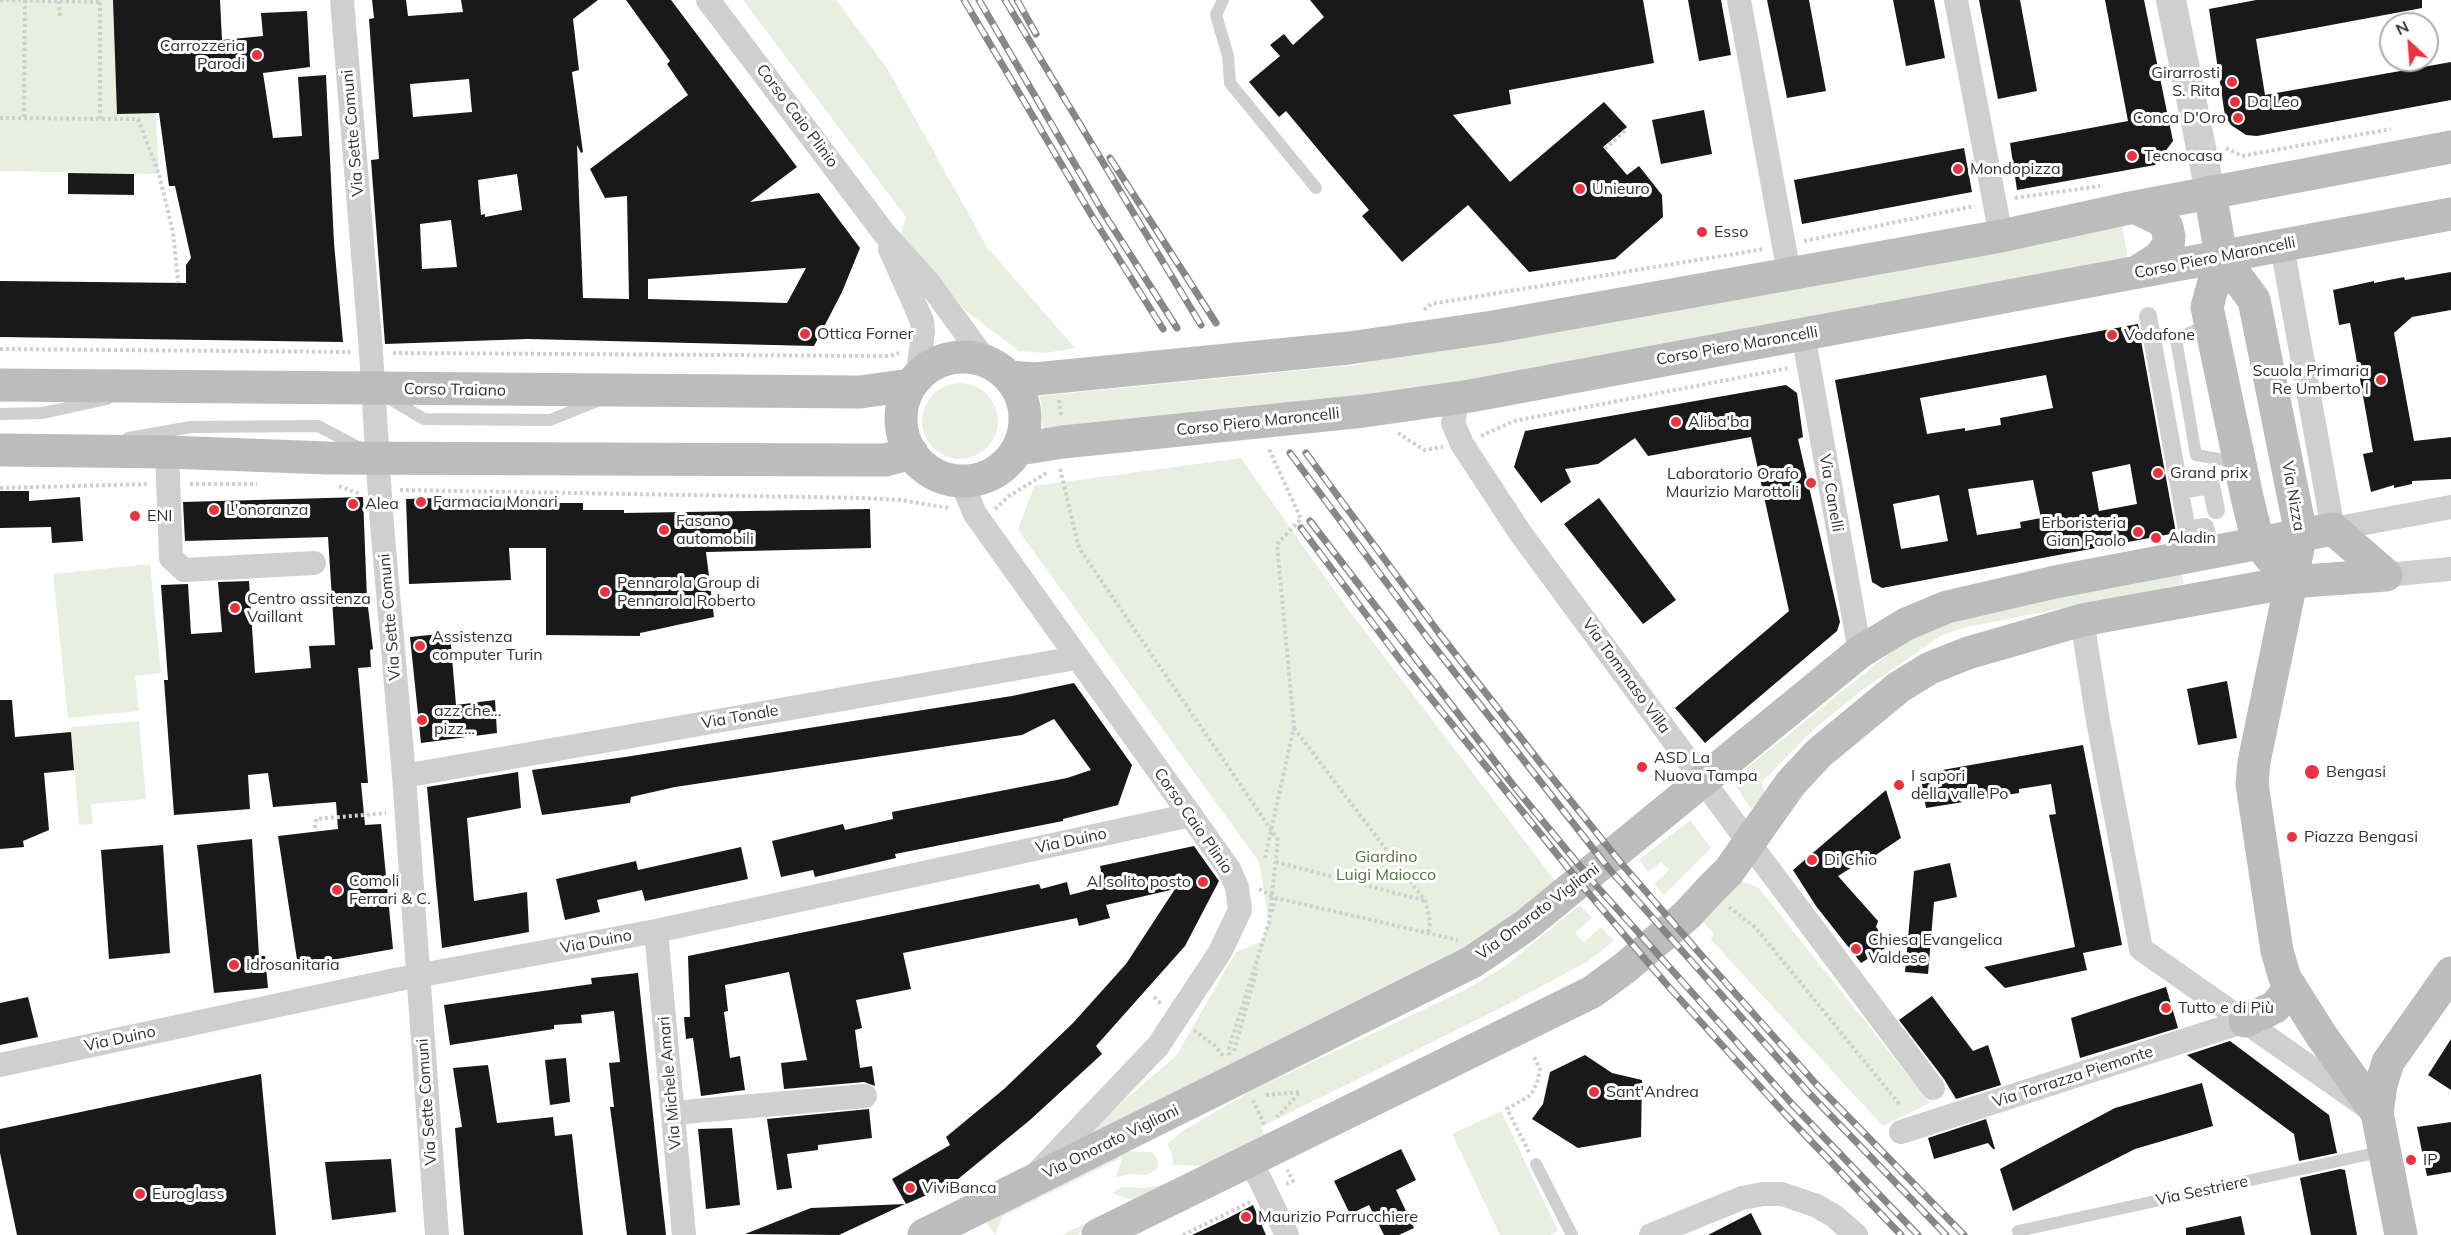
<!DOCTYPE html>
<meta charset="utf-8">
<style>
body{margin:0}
#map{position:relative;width:2451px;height:1235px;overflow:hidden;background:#fff;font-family:Mulish,sans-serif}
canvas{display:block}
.north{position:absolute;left:2379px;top:12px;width:60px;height:60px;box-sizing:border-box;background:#fff;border:2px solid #adadad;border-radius:50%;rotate:334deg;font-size:16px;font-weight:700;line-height:24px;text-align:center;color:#323232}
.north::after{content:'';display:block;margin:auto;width:21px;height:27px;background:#eb323e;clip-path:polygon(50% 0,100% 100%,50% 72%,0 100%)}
</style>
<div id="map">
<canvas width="2451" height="1235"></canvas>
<div class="north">N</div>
</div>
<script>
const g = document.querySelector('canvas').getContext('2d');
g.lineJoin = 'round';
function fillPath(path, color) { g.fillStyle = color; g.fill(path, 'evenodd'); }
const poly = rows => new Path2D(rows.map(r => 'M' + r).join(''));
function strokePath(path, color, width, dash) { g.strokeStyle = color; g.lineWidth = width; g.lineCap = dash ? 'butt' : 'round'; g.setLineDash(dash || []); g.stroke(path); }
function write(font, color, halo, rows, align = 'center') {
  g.font = font + ' Mulish,sans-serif'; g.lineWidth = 6; g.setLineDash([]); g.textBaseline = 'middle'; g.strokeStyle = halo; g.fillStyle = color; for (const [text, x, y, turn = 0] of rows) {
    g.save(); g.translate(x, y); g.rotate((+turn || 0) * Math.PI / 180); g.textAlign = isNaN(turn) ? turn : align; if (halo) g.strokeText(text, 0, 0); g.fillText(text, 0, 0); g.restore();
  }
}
fillPath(poly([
 [0,0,150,0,159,174,0,171],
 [743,0,836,0,887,68,987,247,1075,348,1046,353,1019,351,966,311,901,234,906,217],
 [2122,225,2128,259,1448,386,1044,433,1040,396,1354,365],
 '922 421a38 38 0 1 1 76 0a38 38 0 1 1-76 0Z',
 [1241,458,1344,604,1565,894,1029,1182,1176,1056,1236,952,1263,941,1269,922,1259,862,1018,530,1034,486],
 [150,564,161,673,135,676,139,711,68,718,53,574],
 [2181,571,2184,584,1963,628,1942,635,1862,690,1813,730,1762,782,1765,794,1751,809,1732,780,1895,649,1931,627,1960,615],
 [139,721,146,799,91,804,93,824,79,825,71,727],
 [1690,820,1711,848,1664,895,1654,884,1669,870,1661,862,1648,872,1639,860],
 [1736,879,1758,887,1930,1103,1883,1126,1711,940,1714,934,1699,917],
 [1580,905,1592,918,1575,933,1584,942,1601,927,1614,941,1587,962,1510,1003,1261,1127,1265,1136,1202,1166,1173,1165,1172,1153,1167,1144,1181,1132,1253,1090,1465,990,1504,967],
 [1501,1111,1558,1231,1550,1235,1500,1235,1452,1134],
 [1123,1151,1152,1152,1158,1160,1158,1166,1156,1170,1146,1175,1129,1174,1115,1178,1123,1157,1003,1216,995,1235,981,1215],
 [1174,1183,1077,1235,1062,1235,1132,1200,1112,1193,1122,1187,1144,1188]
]), '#e8efe0');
fillPath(poly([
 [113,0,220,0,222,40,263,36,261,13,307,11,310,67,263,73,273,138,302,136,298,77,326,75,334,243,343,342,0,337,0,281,186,283,186,265,191,258,175,186,169,186,159,113,117,114],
 [372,0,406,0,408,16,463,12,461,0,598,0,573,19,579,70,572,72,583,152,581,153,577,145,583,298,629,299,627,196,605,198,590,169,688,95,667,64,670,61,626,0,671,0,797,167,750,202,819,193,860,248,842,292,814,346,528,339,385,344,371,160,379,159,369,19,374,18],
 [469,79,472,112,413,117,410,84],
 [517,174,522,210,485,217,485,214,481,215,478,180],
 [451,220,457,267,422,269,420,224],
 [806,268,787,303,648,299,648,279],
 [1310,0,1643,0,1654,63,1509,90,1511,104,1453,115,1510,182,1604,102,1627,127,1603,147,1627,175,1639,166,1662,195,1663,217,1615,259,1529,272,1468,205,1402,262,1362,216,1369,210,1331,165,1286,111,1279,117,1249,82,1280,56,1270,45,1284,34,1293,45,1324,17],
 [1688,0,1721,0,1731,55,1699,61],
 [1767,0,1809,0,1826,91,1787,98],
 [1893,0,1934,0,1945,58,1906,66],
 [1979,0,2020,0,2037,91,1998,99],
 [2105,0,2144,0,2173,141,2155,165,2017,190,2010,143,2128,121],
 [2256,0,2422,0,2422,8,2256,39,2265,95,2451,62,2451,100,2257,136,2246,135,2231,125,2225,116,2209,9],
 [1704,110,1712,154,1661,164,1652,120],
 [1964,148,1972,192,1802,224,1794,180],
 [68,173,134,174,134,195,68,194],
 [2451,272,2451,310,2412,317,2394,333,2414,441,2451,437,2451,479,2412,481,2412,484,2394,488,2394,485,2371,492,2363,454,2373,452,2350,323,2339,325,2333,290,2374,281,2374,283,2404,277,2405,280],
 [2138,324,2176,533,1882,588,1872,582,1835,380],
 [2046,375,2053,408,2000,418,2001,425,1965,431,1965,428,1927,434,1920,398],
 [2130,464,2137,504,2099,511,2092,472],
 [2033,480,2041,518,2020,522,2021,528,1977,535,1968,489],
 [1939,495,1948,541,1901,549,1893,504],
 [1786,385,1797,393,1803,437,1798,439,1840,622,1837,631,1705,743,1675,708,1789,611,1751,437,1648,456,1635,438,1598,464,1565,469,1571,482,1541,503,1514,467,1525,431],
 [0,491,29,491,29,501,80,497,83,541,52,543,51,527,0,528],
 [363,497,367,599,373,649,370,650,371,667,358,668,368,783,361,783,365,825,381,824,393,949,298,966,278,836,338,829,336,802,273,807,268,773,248,775,250,809,174,815,164,680,168,680,161,585,188,584,191,634,222,632,218,582,249,581,255,673,311,668,309,646,335,645,328,537,185,541,183,502],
 [438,498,514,499,514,503,583,503,583,510,624,510,624,513,870,509,871,548,706,552,714,617,640,633,640,636,546,635,546,548,509,548,511,580,409,584,406,499],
 [1599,498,1676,600,1643,624,1564,524],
 [450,633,456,705,495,700,497,733,421,743,410,637],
 [2227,681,2237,738,2198,745,2187,689],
 [1074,683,1132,765,1118,805,1063,819,1063,821,895,854,896,858,815,877,813,870,781,877,772,841,843,824,845,830,893,819,892,812,1067,778,1091,770,1054,719,1022,735,675,787,631,797,630,803,542,815,532,770,625,757,1012,696],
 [0,700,12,700,15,737,71,732,74,770,44,773,49,830,23,841,24,847,0,849],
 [2083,745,2122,945,2083,953,2087,970,2005,988,1984,967,2075,947,2049,815,2056,814,2051,784,2019,789,2019,793,1926,808,1920,774],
 [518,772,521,808,467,818,474,901,527,892,529,932,442,948,427,787],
 [1886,790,1901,838,1867,861,1862,861,1838,876,1878,921,1876,927,1890,945,1861,963,1816,906,1793,870],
 [252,839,259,956,265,956,268,988,214,993,197,845],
 [163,845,170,953,109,959,101,850],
 [1194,846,1219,881,1185,946,1096,1046,1102,1054,1030,1120,952,1184,906,1204,892,1179,950,1145,946,1137,1004,1089,1073,1023,1126,964,1175,889,1106,905,1110,918,1079,926,1077,918,903,953,911,989,856,1000,862,1028,855,1030,860,1068,872,1066,875,1086,864,1082,784,1089,781,1063,807,1060,789,972,725,985,728,1011,724,1012,730,1058,740,1056,745,1090,701,1096,693,1038,686,1039,684,1017,690,1017,688,956,1039,884,1041,889,1067,882,1070,895,1104,886,1100,866],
 [741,847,748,879,645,901,642,890,597,900,600,912,565,920,556,879,636,861,638,870],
 [1950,863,1957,897,1934,902,1928,974,1905,972,1914,871],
 [638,973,661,1190,666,1235,627,1235,610,1107,614,1107,609,1063,620,1062,614,1011,581,1015,582,1023,554,1025,554,1029,450,1045,444,1005,592,984,591,978],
 [2166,987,2178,1028,2080,1058,2071,1018],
 [1932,996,1973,1051,1988,1045,2001,1085,1956,1099,1944,1079,1899,1020],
 [28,997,38,1037,0,1045,0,1003],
 [2451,1039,2451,1090,2428,1075],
 [2230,1041,2329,1115,2337,1153,2299,1161,2294,1134,2187,1055],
 [1585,1055,1612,1073,1642,1080,1641,1137,1578,1148,1532,1119,1543,1104,1550,1072],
 [566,1058,570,1102,550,1105,545,1060],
 [488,1065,497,1123,553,1117,555,1136,572,1134,583,1235,464,1235,455,1128,462,1127,453,1068],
 [261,1074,276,1235,17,1235,0,1153,0,1129],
 [2202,1083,2213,1126,2135,1149,2013,1211,2000,1169,2115,1108],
 [869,1109,872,1138,818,1145,818,1150,787,1154,792,1188,777,1190,767,1119],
 [1986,1119,1995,1149,1993,1149,1988,1143,1934,1159,1928,1138],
 [2451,1122,2451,1172,2427,1176,2417,1127],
 [732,1128,740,1205,706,1209,698,1129],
 [1401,1149,1416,1180,1396,1190,1414,1228,1399,1235,1384,1235,1369,1205,1350,1214,1334,1181],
 [391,1159,396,1212,332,1220,325,1162],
 [2340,1169,2345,1170,2357,1235,2311,1235,2300,1178],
 [905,1204,839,1235,745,1234,811,1208],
 [1253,1205,1266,1235,1192,1235,1228,1218],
 [1751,1213,1762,1235,1708,1235],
 [2241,1216,2245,1235,2186,1235,2186,1228]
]), '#191919');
strokePath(poly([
 [0,0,100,2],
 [59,1,60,16],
 [24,117,25,0],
 [0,118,138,119,159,174,173,232,178,283],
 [100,119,100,0],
 [2226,148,2242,156,2391,129],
 [1605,149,1627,129],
 [2015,198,2100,186],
 [1804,241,1975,206],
 [1424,310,1431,304,1764,249],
 [0,349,350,352],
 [393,353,890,356,899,353],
 [1059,400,1061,417],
 [1398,433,1424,450,1443,447],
 [1481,436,1514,421,1789,368],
 [1060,469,1079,548,1278,840,1269,922,1228,1051,1230,1056],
 [190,484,257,484],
 [339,486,360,494],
 [0,488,149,484],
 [400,490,862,498,901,500,949,508],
 [995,509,1009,496,1048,472],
 [1294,728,1426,902,1430,923,1428,934],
 [315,828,316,819,386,813],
 [1265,858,1294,727,1277,544,1301,519,1268,447],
 [1276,862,1426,901],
 [1259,889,1276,898,1458,940],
 [1729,907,1756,928,1900,1105],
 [1272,912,1276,898],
 [1154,997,1162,1005],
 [1194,1030,1215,1046,1224,1057],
 [1234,1051,1257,969],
 [1266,1095,1300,1092,1277,1117],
 [1253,1100,1265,1126],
 [1529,1152,1507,1109,1531,1095,1537,1083,1540,1070,1533,1054],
 [1286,1184,1293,1181,1287,1170],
 [1183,1235,1250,1202]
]), '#cfcfcf', 4, [3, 3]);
strokePath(poly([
 [1223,0,1216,15,1228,56,1230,83,1316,188],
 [2209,324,2176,339,2196,455,2236,462],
 [387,397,424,419,550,420,600,400],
 [0,414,43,413,107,399],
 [128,438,191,427,318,426,362,449],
 [1536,1164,1572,1235],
 [2018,1231,2384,1151]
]), '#cfcfcf', 12);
strokePath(poly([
 [2148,316,2187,530,2205,527,2208,538],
 [2180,490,2211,485,2216,510]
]), '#cfcfcf', 18);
strokePath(poly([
 [342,0,371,352,381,513,404,776,437,1235],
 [708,0,884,233,929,283,986,361],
 [1739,0,1789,273],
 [1956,0,2001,236],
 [2282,246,2333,529,2451,507],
 [890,249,922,321,923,331,918,376],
 [1803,334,1860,652],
 [1458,398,1453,423,1462,444,1521,534,1749,843,1933,1088],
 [167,452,171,558,184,570,314,563],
 [961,481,975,514,1229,869,1237,887,1240,910,1220,952,1158,1046,1038,1172],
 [2386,575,2451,569],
 [2082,620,2098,721,2141,949,2367,1107],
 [404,776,1076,658],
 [656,931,684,1235],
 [0,1065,395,980,656,931,1191,815],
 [673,1113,865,1096],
 [1901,1132,2245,1021],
 [1250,1159,1287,1235],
 [1651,1235,1742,1198,1763,1194,1782,1194,1817,1206,1834,1216,1856,1235]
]), '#cfcfcf', 24);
strokePath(poly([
 [2171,0,2210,192]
]), '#cfcfcf', 30);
strokePath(poly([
 [2210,192,2221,256,2207,307,2247,497,2258,542,2271,558],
 [2134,207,2161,220,2167,227,2169,237,2168,246,2159,258,2137,272],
 [2221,256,2254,300,2301,534,2254,762,2252,784,2277,951,2285,978,2321,1035,2377,1113],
 '901 419a62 62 0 1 1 124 0a62 62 0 1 1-124 0Z',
 [1010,377,1035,379,1349,348,1493,327,2001,236,2125,209,2451,147],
 [0,385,860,392,910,385],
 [1019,449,1063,442,1364,411,1470,396,2451,214],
 [0,450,167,452,328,458,861,460,885,460,912,453],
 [2333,529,2386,575],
 [2245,1021,2275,1007,2291,987],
 [924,1235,1472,962,1525,926,1860,652,1906,624,1947,607,2055,582,2333,529],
 [1098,1235,1592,992,1626,967,1687,915,1709,891,1729,871,1791,783,1819,753,1899,687,1930,668,1968,653,2082,620,2291,582,2386,575],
 [2401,1235,2377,1113,2381,1085,2388,1062,2451,973]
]), '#bcbcbc', 33);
const rail = poly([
 [964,0,1092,216,1163,329],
 [979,0,1101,209,1177,328],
 [1005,0,1201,325],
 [1017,0,1036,34],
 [1110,158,1216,323],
 [1290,453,1429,640,1610,870,1808,1092,1946,1235],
 [1306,453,1439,633,1542,765,1621,863,1702,956,1817,1085,1964,1235],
 [1310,521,1513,785,1593,882,1793,1105,1918,1235],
 [1301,528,1401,661,1585,889,1668,986,1785,1114,1901,1235]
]);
strokePath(rail, '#878787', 7);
strokePath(rail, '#fff', 4.5, [14]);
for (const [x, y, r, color] of [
 [257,55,6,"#eb323e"],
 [2232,82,6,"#eb323e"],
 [2235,102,6,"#eb323e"],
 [2238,118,6,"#eb323e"],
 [2132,156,6,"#eb323e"],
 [1958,169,6,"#eb323e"],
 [1580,189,6,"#eb323e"],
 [1702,232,6,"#eb323e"],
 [805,334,6,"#eb323e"],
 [2112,335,6,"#eb323e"],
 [2381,380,6,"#eb323e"],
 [1676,422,6,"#eb323e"],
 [2158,473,6,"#eb323e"],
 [1811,483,6,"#eb323e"],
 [421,502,6,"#eb323e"],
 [353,504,6,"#eb323e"],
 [214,510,6,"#eb323e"],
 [135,516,6,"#eb323e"],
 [664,530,6,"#eb323e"],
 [2138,532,6,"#eb323e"],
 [2156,538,6,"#eb323e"],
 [605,592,6,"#eb323e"],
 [235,608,6,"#eb323e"],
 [420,646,6,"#eb323e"],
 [422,720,6,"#eb323e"],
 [1642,767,6,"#eb323e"],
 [2312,772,8,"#eb323e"],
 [1899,785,6,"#eb323e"],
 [2292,837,6,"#eb323e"],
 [1812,860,6,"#eb323e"],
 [1203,882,6,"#eb323e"],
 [337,890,6,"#eb323e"],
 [1856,949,6,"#eb323e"],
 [234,965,6,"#eb323e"],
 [2166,1008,6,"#eb323e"],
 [1594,1092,6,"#eb323e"],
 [2411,1160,6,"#eb323e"],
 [910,1188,6,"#eb323e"],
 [140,1194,6,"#eb323e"],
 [1246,1217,6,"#eb323e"]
]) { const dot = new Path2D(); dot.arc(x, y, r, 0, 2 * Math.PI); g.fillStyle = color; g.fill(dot); strokePath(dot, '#fff', 2); }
write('16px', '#323232', '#fff', [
 ["Carrozzeria",245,46,"right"],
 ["Parodi",245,64,"right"],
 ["Girarrosti",2220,73,"right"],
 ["S. Rita",2220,91,"right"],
 ["Da Leo",2247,102],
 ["Conca D'Oro",2226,118,"right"],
 ["Tecnocasa",2144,156],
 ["Mondopizza",1970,169],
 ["Unieuro",1592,189],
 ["Esso",1714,232],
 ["Ottica Forner",817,334],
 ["Vodafone",2124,335],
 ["Scuola Primaria",2369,371,"right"],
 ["Re Umberto I",2369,389,"right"],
 ["Aliba'ba",1688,422],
 ["Grand prix",2170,473],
 ["Laboratorio Orafo",1799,474,"right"],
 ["Maurizio Marottoli",1799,492,"right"],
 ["Farmacia Monari",433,502],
 ["Alea",365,504],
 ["L'onoranza",226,510],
 ["ENI",147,516],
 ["Fasano",676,521],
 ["automobili",676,539],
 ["Erboristeria",2126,523,"right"],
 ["Gian Paolo",2126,541,"right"],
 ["Aladin",2168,538],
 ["Pennarola Group di",617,583],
 ["Pennarola Roberto",617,601],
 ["Centro assitenza",247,599],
 ["Vaillant",247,617],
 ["Assistenza",432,637],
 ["computer Turin",432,655],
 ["azz che...",434,711],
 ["pizz...",434,729],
 ["ASD La",1654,758],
 ["Nuova Tampa",1654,776],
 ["Bengasi",2326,772],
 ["I sapori",1911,776],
 ["della valle Po",1911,794],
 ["Piazza Bengasi",2304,837],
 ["Di Chio",1824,860],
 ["Comoli",349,881],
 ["Ferrari & C.",349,899],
 ["Al solito posto",1191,882,"right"],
 ["Chiesa Evangelica",1868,940],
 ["Valdese",1868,958],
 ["Idrosanitaria",246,965],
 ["Tutto e di Più",2178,1008],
 ["Sant'Andrea",1606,1092],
 ["IP",2423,1160],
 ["ViviBanca",922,1188],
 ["Euroglass",152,1194],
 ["Maurizio Parrucchiere",1258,1217]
], 'left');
write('16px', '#323232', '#fff', [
 ["Corso Caio Plinio",797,116,53],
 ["Via Sette Comuni",353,133,-95],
 ["Corso Piero Maroncelli",2215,258,-11],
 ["Corso Piero Maroncelli",1737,346,-10],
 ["Corso Traiano",455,390,1],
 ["Corso Piero Maroncelli",1258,422,-6],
 ["Via Canelli",1831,493,80],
 ["Via Nizza",2293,496,80],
 ["Via Sette Comuni",390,617,-95],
 ["Via Tommaso Villa",1626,676,54],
 ["Via Tonale",740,717,-10],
 ["Corso Caio Plinio",1193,821,55],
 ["Via Duino",1071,841,-12],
 ["Via Onorato Vigliani",1538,912,-37],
 ["Via Duino",596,942,-11],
 ["Via Duino",120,1039,-12],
 ["Via Torrazza Piemonte",2073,1077,-18],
 ["Via Michele Amari",670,1083,-95],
 ["Via Sette Comuni",427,1102,-94],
 ["Via Onorato Vigliani",1111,1142,-26],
 ["Via Sestriere",2202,1191,-12]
]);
write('16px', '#54703d', '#fff', [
 ["Giardino",1386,857],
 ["Luigi Maiocco",1386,875]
]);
</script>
